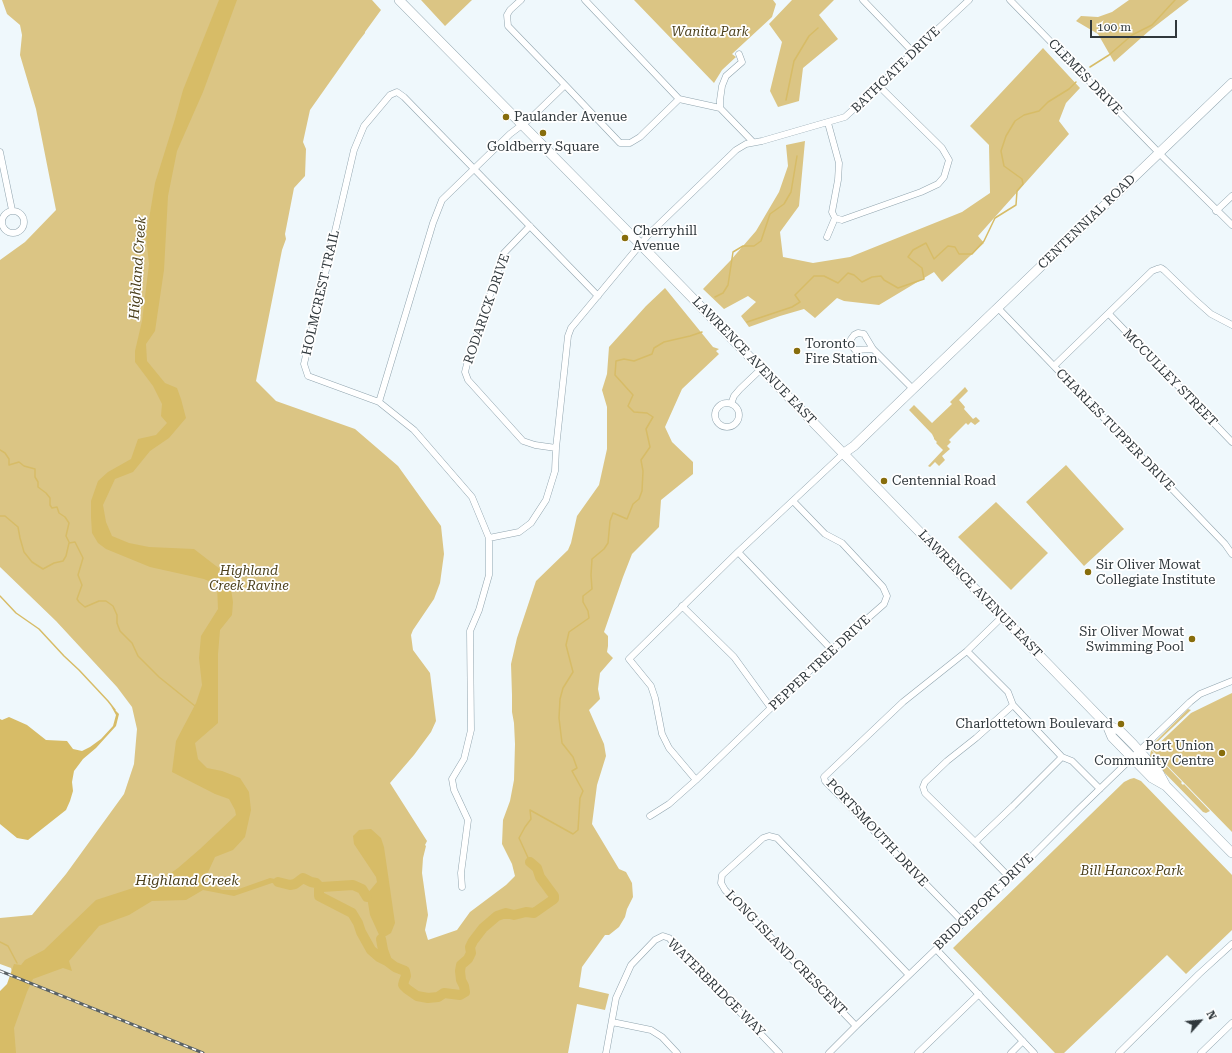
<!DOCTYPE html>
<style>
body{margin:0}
#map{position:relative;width:1232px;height:1053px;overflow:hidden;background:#eff8fc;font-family:"Roboto Serif",serif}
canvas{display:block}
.north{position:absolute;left:1180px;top:1001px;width:40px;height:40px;-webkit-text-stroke:3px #fff;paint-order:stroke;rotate:63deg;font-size:11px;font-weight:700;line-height:16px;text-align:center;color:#30383c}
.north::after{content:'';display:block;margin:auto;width:14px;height:18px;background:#30383c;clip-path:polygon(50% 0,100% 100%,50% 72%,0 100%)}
.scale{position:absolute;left:1090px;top:20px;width:87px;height:18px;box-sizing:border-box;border:2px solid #30383c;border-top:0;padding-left:5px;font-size:12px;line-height:14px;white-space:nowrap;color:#30383c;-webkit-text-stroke:3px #fff;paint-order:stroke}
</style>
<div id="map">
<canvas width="1232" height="1053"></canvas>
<div class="north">N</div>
<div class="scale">100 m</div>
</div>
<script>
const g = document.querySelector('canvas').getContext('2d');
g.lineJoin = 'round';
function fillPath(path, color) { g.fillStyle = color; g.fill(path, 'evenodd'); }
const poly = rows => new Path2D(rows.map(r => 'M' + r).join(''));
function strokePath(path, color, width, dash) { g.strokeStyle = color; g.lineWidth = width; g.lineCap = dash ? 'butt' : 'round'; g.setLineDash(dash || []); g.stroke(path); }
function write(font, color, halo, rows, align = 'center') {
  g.font = font + ' "Roboto Serif",serif'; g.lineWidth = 3.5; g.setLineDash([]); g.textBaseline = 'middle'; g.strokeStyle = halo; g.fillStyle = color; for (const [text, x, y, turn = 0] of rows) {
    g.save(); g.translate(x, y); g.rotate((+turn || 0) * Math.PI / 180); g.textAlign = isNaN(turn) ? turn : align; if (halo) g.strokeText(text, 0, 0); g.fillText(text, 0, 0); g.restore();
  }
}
fillPath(poly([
 [2,0,372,0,381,10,365,32,365,33,358,42,310,110,303,142,306,149,305,176,294,188,285,234,286,239,282,250,256,381,276,401,355,429,398,466,441,526,444,554,440,583,434,599,413,630,411,635,413,650,430,673,436,721,431,732,414,755,390,783,427,841,425,845,426,846,423,858,422,873,428,915,425,930,428,940,457,930,470,912,506,885,515,876,512,864,502,844,503,820,510,801,514,780,515,744,514,723,512,712,512,695,511,664,517,638,536,581,568,550,571,543,577,516,599,485,607,449,607,407,602,390,607,374,609,347,646,306,665,288,713,347,719,349,716,351,719,354,682,389,665,427,672,442,693,462,693,474,661,500,659,527,632,554,623,577,604,632,608,636,608,646,607,652,613,658,600,673,598,689,600,699,589,710,604,744,606,756,597,785,592,824,619,869,626,872,632,883,633,897,627,909,625,917,619,927,609,935,605,935,582,967,579,987,609,994,605,1010,577,1004,568,1053,0,1053,16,991,11,968,0,964,0,918,32,915,66,874,124,794,134,764,137,729,132,707,117,687,56,621,0,567,0,260,25,242,56,210,36,109,20,55,22,35,20,25,7,14],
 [421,0,472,0,445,26],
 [634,0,773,0,776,4,772,17,732,54,736,57,722,70,714,83],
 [792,0,834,0,819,15,838,39,803,68,799,101,778,107,770,91,782,42,769,24],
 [1129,0,1189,0,1149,31,1114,62,1098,34,1076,21,1081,16,1098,17,1112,12],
 [1043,48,1080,88,1066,103,1059,121,1069,134,978,236,984,243,942,282,934,272,879,305,844,301,837,298,815,318,804,309,780,316,749,327,741,316,756,302,748,296,724,309,703,289,730,261,756,231,779,192,788,166,786,145,805,141,799,206,780,232,783,257,813,263,850,257,962,212,990,193,989,145,970,126],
 [965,387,968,391,959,400,965,407,964,409,973,419,976,417,980,421,975,425,971,422,968,425,966,423,949,440,951,442,947,446,950,449,942,456,945,460,939,466,935,462,930,467,928,466,943,450,936,443,937,442,934,439,934,438,932,434,909,410,914,405,932,423,952,404,950,402],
 [1066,465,1124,529,1084,566,1026,502],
 [996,502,1048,553,1011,590,958,537],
 [1232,693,1232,832,1152,750,1191,713],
 [1188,709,1191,710,1152,747,1151,746],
 [1151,750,1182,782,1181,783,1183,785,1184,784,1210,811,1206,813,1203,812,1151,759,1150,756],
 [1134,778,1141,781,1232,875,1232,930,1186,974,1167,955,1064,1053,1055,1053,953,948,1124,782,1130,779]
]), '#dbc584');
fillPath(poly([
 [219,0,237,0,203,92,177,151,168,196,164,270,155,331,146,344,147,361,165,383,177,388,181,399,186,418,169,438,150,451,133,472,115,479,103,505,106,522,112,536,129,543,149,547,194,549,229,576,233,602,232,615,220,630,218,654,218,723,195,743,198,759,207,768,222,771,240,778,249,792,251,810,245,837,233,850,215,857,204,881,222,890,236,890,270,878,289,882,296,889,272,883,234,896,203,890,186,900,152,901,129,915,99,926,69,961,72,971,63,968,33,979,27,992,14,1028,16,1053,0,1053,0,991,7,984,14,964,21,965,25,960,44,950,96,900,164,878,178,868,200,849,236,815,235,810,229,799,215,794,172,772,176,741,196,703,202,685,199,658,201,636,218,609,217,585,204,579,150,567,106,549,98,543,92,533,91,517,91,501,98,481,108,472,131,459,138,439,156,435,167,423,161,416,162,404,153,386,135,362,135,351,142,321,149,264,146,237,155,183,175,119,183,90],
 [111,706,119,714,116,726,96,748,83,759,74,771,72,782,73,791,70,801,66,810,28,840,17,838,0,824,0,719,2,720,9,717,27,725,46,740,67,741,73,749,82,751,90,747,101,739,113,726,116,715],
 [371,829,381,838,384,847,395,923,391,933,381,939,370,915,367,897,367,894,377,882,376,877,354,844,353,836,359,830]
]), '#d7bc67');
strokePath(poly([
 [1090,67,1109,55,1132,35,1152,25,1175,0],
 [786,100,794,61,809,36,818,28],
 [715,297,723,293,728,285,733,252,743,246,754,246,761,241,770,214,784,204,791,192,797,156],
 [747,322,792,307,800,302,795,295,814,276,824,276,838,283,848,273,854,275,862,282,872,277,881,276,884,280,898,288,924,279,922,268,908,257,913,250,926,243,934,259,948,246,955,247,959,254,972,254,984,241,995,218,1016,205,1017,191,1023,184,1022,179,1004,166,1001,151,1006,136,1015,121,1024,115,1039,111,1048,102,1069,89,1076,82],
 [0,450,5,453,9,459,9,465,19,462,24,466,35,469,35,477,38,482,38,487,46,493,50,498,50,505,52,508,57,507,59,513,65,517,69,523,66,536,69,542],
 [0,516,5,516,18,527,20,538,24,552,32,562,43,569,54,563,63,561,66,556,69,543,75,542,83,558,78,575,82,585,77,599,79,602,85,607,99,601,106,601,113,606,117,615,117,623,120,631,132,643,138,656,159,677,195,706],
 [0,596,16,613,39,629,64,656,79,670,108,701,115,710],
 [530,862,519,838,525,827,531,819,530,810,573,834,578,830,580,798,583,791,572,771,577,768,573,757,562,743,559,718,560,699,563,688,573,672,566,645,569,632,589,618,588,611,583,602,583,596,592,589,591,575,592,559,604,549,608,543,610,521,613,513,627,519,633,504,639,499,642,491,643,471,641,460,650,447,646,429,653,417,647,413,634,412,628,406,633,395,615,375,616,361,624,359,634,361,652,354,654,348,664,342,690,336,702,332],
 [0,942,8,946,17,963]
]), '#d7bc67', 1.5);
strokePath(poly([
 [278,882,290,885,295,884,303,878,311,882,316,883,319,886,319,896,352,913,358,923,361,932,371,950,379,957,387,961,395,967,405,971,406,976,404,981,403,985,407,989,417,996,428,998,438,997,444,993,460,995,465,992,464,986,461,980,460,971,461,965,468,959,471,953,470,947,473,941,483,928,497,916,506,913,514,915,526,912,534,913,554,899,554,896,540,877,537,868,530,862],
 [319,886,322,887,353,885,362,889,367,897],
 [381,939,383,950,387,961]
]), '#d7bc67', 10);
const street = poly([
 [521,0,510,10,507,15,508,26,565,85],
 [585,0,679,99,720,108,753,142],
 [863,0,913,52],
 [1010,0,1165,159,1232,225],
 [720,108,720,100,722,86,726,76,742,62,739,54],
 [828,123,839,163,838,180,832,212,835,218,842,220,921,192,938,184,944,177,949,160,942,148,879,86],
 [0,152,12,210],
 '2 222a11 11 0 1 1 22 0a11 11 0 1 1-22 0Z',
 [1216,211,1232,196],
 [530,226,504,253,467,364,465,372,468,380,523,441,535,445,556,448],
 [827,237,835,218],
 [998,308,1225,544,1232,554],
 [1109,314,1232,442],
 [873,349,855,350,851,345,851,339,854,335,858,333,864,334,873,349,913,389],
 [1054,366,1152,271,1157,269,1161,268,1164,270,1193,298,1211,314,1232,325],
 [379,402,433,223,442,200,510,134,531,118,565,85,620,143,630,143,640,137,679,99],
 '715 415a12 12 0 1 1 24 0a12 12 0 1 1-24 0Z',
 [731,404,734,396,740,389,761,369],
 [489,538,519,532,531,523,546,500,555,471,556,448,568,336,571,328,649,234,736,150,746,144,762,141,845,117,879,86,913,52,969,0],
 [738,552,832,650],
 [682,606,734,657,771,708],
 [967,651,1008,692,1013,705],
 [1062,757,1072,761,1100,789],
 [696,780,669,748,662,734,655,698,651,686,629,659,738,552,844,453],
 [650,816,669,804,696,780,827,654,884,604,887,596,883,587,842,543,825,534,793,501],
 [975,842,1013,806,1062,757,1013,705,976,738,947,761,925,782,923,787,925,793,975,842,1010,878],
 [462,887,461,873,468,820,454,790,452,779,464,759,471,730,470,631,479,610,489,575,489,538,472,497,414,430,379,402,308,376,304,364,354,150,364,126,390,95,397,92,404,97,598,296],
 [964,923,825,781,824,777,903,702,967,651,1002,617],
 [936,949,1034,1053],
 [612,1022,651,1030,662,1037,677,1053],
 [856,1026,725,890,721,883,722,875,763,838,769,836,777,838,909,975],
 [606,1053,616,998,631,965,655,940,663,936,669,938,779,1053],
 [829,1053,856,1026,1010,878,1080,808,1190,702,1200,694,1232,681],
 [918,1053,979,994],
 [1011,1053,1023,1041],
 [1119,1053,1199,974,1232,944],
 [1201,1053,1232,1023]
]);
const secondary = poly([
 [399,0,640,244,1107,725,1119,730,1133,744,1159,773,1166,786,1232,853],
 [844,453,854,446,913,389,1232,83],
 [1107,725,1112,737,1152,778,1166,786]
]);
strokePath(street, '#90a4ae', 7);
strokePath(secondary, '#90a4ae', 10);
strokePath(street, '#fff', 6);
strokePath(secondary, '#fff', 9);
const rail = poly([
 [0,971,203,1053]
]);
strokePath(rail, '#5a6266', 3);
strokePath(rail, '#fff', 1.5, [4.5]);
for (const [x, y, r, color] of [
 [506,117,4,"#876d0c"],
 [543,133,4,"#876d0c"],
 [625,238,4,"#876d0c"],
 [797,351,4,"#876d0c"],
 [884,481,4,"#876d0c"],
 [1088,572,4,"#876d0c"],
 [1192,639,4,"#876d0c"],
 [1121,724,4,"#876d0c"],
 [1222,753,4,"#876d0c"]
]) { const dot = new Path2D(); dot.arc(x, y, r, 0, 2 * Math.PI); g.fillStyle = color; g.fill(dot); strokePath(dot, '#fff', 1.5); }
write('italic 13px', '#4c401c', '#fff', [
 ["Wanita Park",710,32],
 ["Highland",249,571],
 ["Creek Ravine",249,586],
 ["Bill Hancox Park",1132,871]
]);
write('13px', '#30383c', '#fff', [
 ["BATHGATE DRIVE",896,70,-44],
 ["CLEMES DRIVE",1085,77,46],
 ["CENTENNIAL ROAD",1087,222,-44],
 ["HOLMCREST TRAIL",321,293,-77],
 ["RODARICK DRIVE",487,309,-71],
 ["LAWRENCE AVENUE EAST",754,361,46],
 ["MCCULLEY STREET",1170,378,46],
 ["CHARLES TUPPER DRIVE",1115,430,46],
 ["LAWRENCE AVENUE EAST",980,594,46],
 ["PEPPER TREE DRIVE",820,663,-43],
 ["PORTSMOUTH DRIVE",877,833,47],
 ["BRIDGEPORT DRIVE",984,902,-44],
 ["LONG ISLAND CRESCENT",786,953,46],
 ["WATERBRIDGE WAY",716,988,45]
]);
write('13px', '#30383c', '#fff', [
 ["Paulander Avenue",514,117],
 ["Goldberry Square",543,147,"center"],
 ["Cherryhill",633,231],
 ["Avenue",633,246],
 ["Toronto",805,344],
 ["Fire Station",805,359],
 ["Centennial Road",892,481],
 ["Sir Oliver Mowat",1096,565],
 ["Collegiate Institute",1096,580],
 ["Sir Oliver Mowat",1184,632,"right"],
 ["Swimming Pool",1184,647,"right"],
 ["Charlottetown Boulevard",1113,724,"right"],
 ["Port Union",1214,746,"right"],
 ["Community Centre",1214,761,"right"]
], 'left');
write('italic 14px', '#4b3f1b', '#fff', [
 ["Highland Creek",138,268,-86],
 ["Highland Creek",187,881]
]);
</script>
